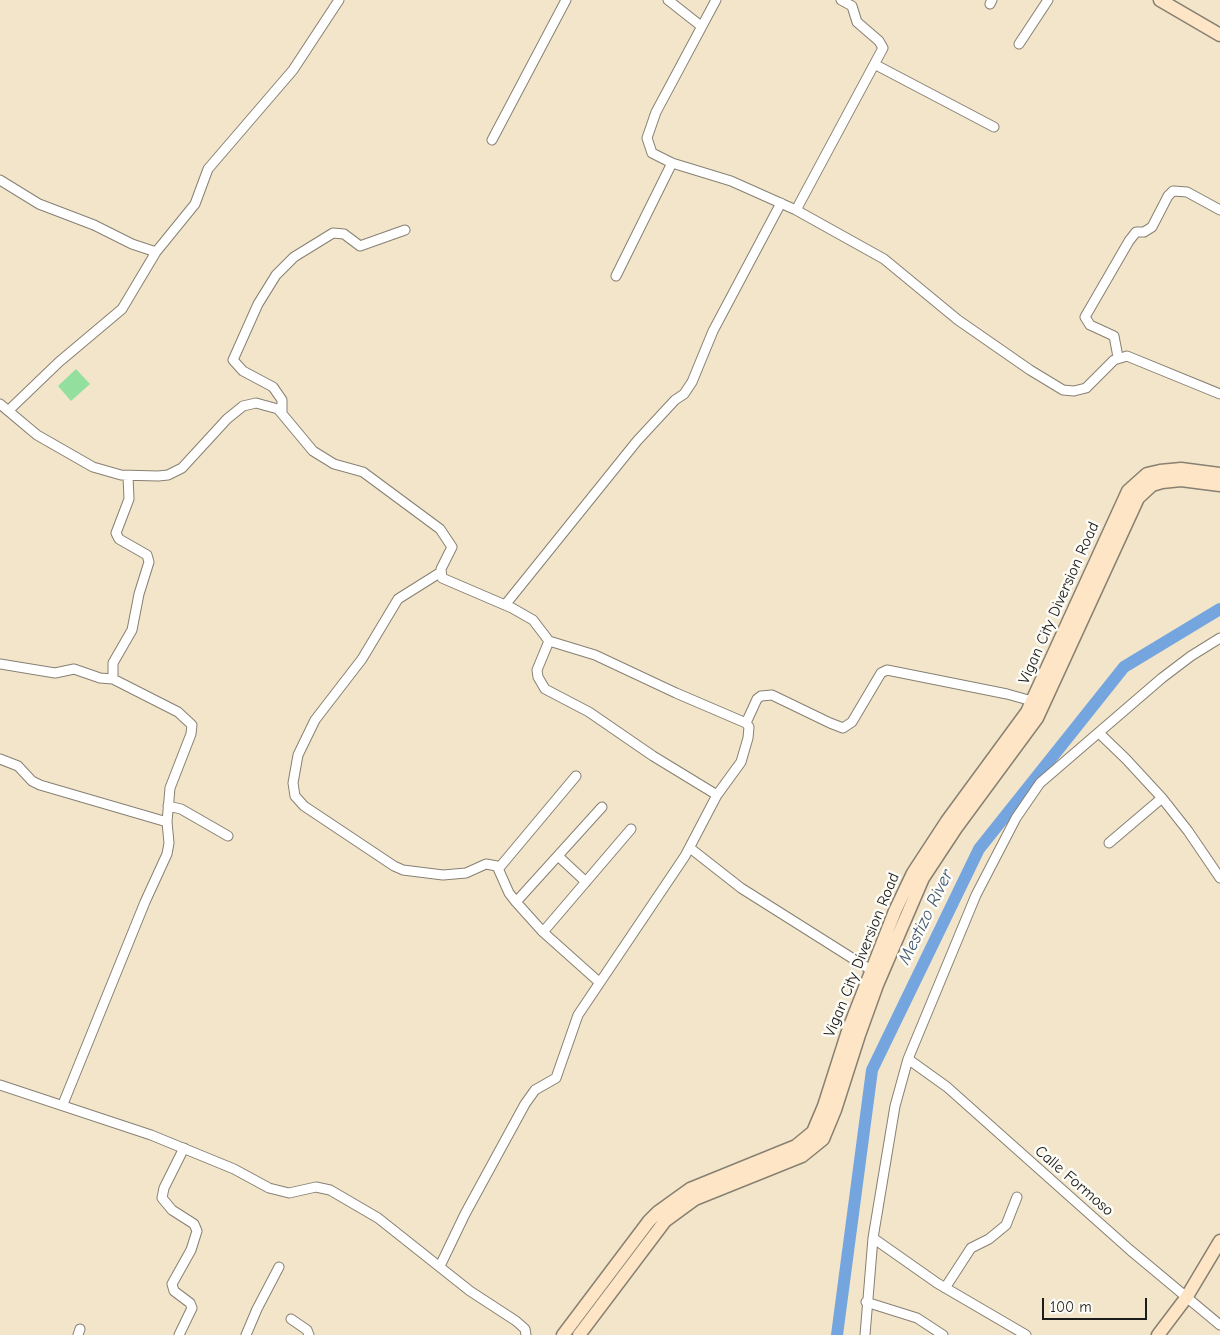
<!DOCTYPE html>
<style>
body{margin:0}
#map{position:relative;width:1220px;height:1335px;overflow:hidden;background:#f2e5ca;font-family:"Comic Neue",sans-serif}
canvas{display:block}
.scale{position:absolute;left:1042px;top:1298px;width:105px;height:22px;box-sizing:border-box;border:2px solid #1c1c1c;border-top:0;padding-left:6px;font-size:15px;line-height:18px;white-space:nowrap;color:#1c1c1c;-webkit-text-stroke:4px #fdfcf7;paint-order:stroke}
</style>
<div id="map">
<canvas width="1220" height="1335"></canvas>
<div class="scale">100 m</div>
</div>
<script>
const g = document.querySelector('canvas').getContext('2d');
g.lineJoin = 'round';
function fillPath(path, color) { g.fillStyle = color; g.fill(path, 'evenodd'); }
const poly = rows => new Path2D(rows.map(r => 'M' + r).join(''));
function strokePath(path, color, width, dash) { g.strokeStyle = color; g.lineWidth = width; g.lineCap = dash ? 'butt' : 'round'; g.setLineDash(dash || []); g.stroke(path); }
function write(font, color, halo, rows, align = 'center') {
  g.font = font + ' "Comic Neue",sans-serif'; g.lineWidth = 5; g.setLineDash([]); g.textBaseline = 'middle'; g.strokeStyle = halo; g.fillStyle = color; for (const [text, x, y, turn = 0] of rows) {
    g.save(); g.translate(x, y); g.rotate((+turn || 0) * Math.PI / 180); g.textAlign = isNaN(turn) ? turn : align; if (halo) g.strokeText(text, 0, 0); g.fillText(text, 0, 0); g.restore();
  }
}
fillPath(poly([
 [76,369,90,384,71,401,58,386]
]), '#93e09e');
strokePath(poly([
 [837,1335,872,1070,979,849,1124,667,1220,609]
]), '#75a5df', 12);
const street = poly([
 [668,0,701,26],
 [716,0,656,112,647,138,652,153,672,163,731,181,796,210,884,259,958,320,1030,370,1063,390,1074,391,1086,388,1114,360,1127,356,1220,394],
 [990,4,992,0],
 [1019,44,1048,0],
 [876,65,994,127],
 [492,140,566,0],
 [0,180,39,204,94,225,132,244,156,252],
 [796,210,883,48,879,41,857,22,852,6,841,0],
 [616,276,672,163],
 [1118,357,1114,336,1090,325,1085,317,1129,241,1136,232,1144,232,1152,227,1168,196,1173,191,1187,192,1220,210],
 [0,404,37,435,93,467,121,475,158,476,168,475,182,468,227,419,243,406,256,403,278,409,313,451,334,464,363,472,440,529,452,547,441,569,442,578,512,608,533,620,549,641,537,670,538,677,545,689,589,712,653,756,717,795],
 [8,411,59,362,122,309,156,252,195,204,208,169,293,70,339,0],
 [282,412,282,400,273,387,243,371,233,360,258,304,276,275,294,257,333,233,344,234,360,246,405,230],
 [441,572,398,599,362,659,315,720,298,755,293,783,295,796,304,806,394,866,403,870,443,875,466,873,486,864,497,866,509,893,516,902,543,932,599,982],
 [505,605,637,441,675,400,684,394,692,382,713,331,781,203],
 [549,641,595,655,676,693,746,723],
 [0,664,55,673,74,669,100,678,113,679,178,712,192,725,191,734,170,788,167,822,169,843,167,854,145,902,63,1104],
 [113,679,113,663,132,630,139,594,149,562,147,555,119,539,116,533,129,499,128,476],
 [1099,733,1126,759,1162,798,1188,831,1220,878],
 [0,759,18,766,32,781,40,785,167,822],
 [168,806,181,809,228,836],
 [1109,843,1162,798],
 [690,848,741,888,871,970],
 [558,856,586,882],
 [499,868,576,776],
 [516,902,602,807],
 [543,932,631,829],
 [908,1059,947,1087,1130,1250,1220,1325],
 [0,1085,151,1135,234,1169,269,1188,289,1193,316,1187,330,1190,378,1218,470,1291,516,1321,525,1329,526,1335],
 [873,1238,937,1283,1026,1335],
 [440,1266,465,1214,525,1104,535,1090,556,1078,578,1015,685,856,717,795,741,762,748,738,749,727,746,723,757,699,761,696,772,695,830,723,843,728,852,722,881,673,887,670,1007,694,1032,701],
 [945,1288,971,1248,989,1239,1006,1225,1017,1197],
 [866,1302,917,1318,943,1335],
 [291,1319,307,1330,309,1335],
 [78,1335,80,1329],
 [179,1335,192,1308,190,1303,174,1291,172,1284,191,1250,197,1231,194,1224,172,1210,162,1198,164,1188,184,1148],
 [246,1335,257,1309,279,1267],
 [865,1335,873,1238,895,1106,908,1059,976,895,1016,818,1040,783,1162,678,1191,656,1220,638]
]);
const secondary = poly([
 [1160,0,1220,35],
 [563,1335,649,1221,658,1212,690,1189,796,1146,813,1132,824,1106,848,1031,895,911,913,873,947,821,1027,712,1128,491,1147,474,1160,471,1181,469,1220,474],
 [579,1335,665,1221,695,1199,802,1156,823,1139,835,1110,859,1035,877,985,923,878,956,828,1037,718,1138,498,1152,485,1162,482,1181,480,1220,485],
 [1158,1335,1186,1298,1220,1241]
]);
strokePath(street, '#878073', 11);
strokePath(secondary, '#878073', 15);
strokePath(street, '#fff', 9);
strokePath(secondary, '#fde5c5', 12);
write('16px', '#1c1c1c', '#fdfcf7', [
 ["Vigan City Diversion Road",1059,603,-66],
 ["Vigan City Diversion Road",862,955,-68],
 ["Calle Formoso",1074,1181,41]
]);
write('italic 18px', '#445a74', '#fdfcf7', [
 ["Mestizo River",926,917,-64]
]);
</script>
